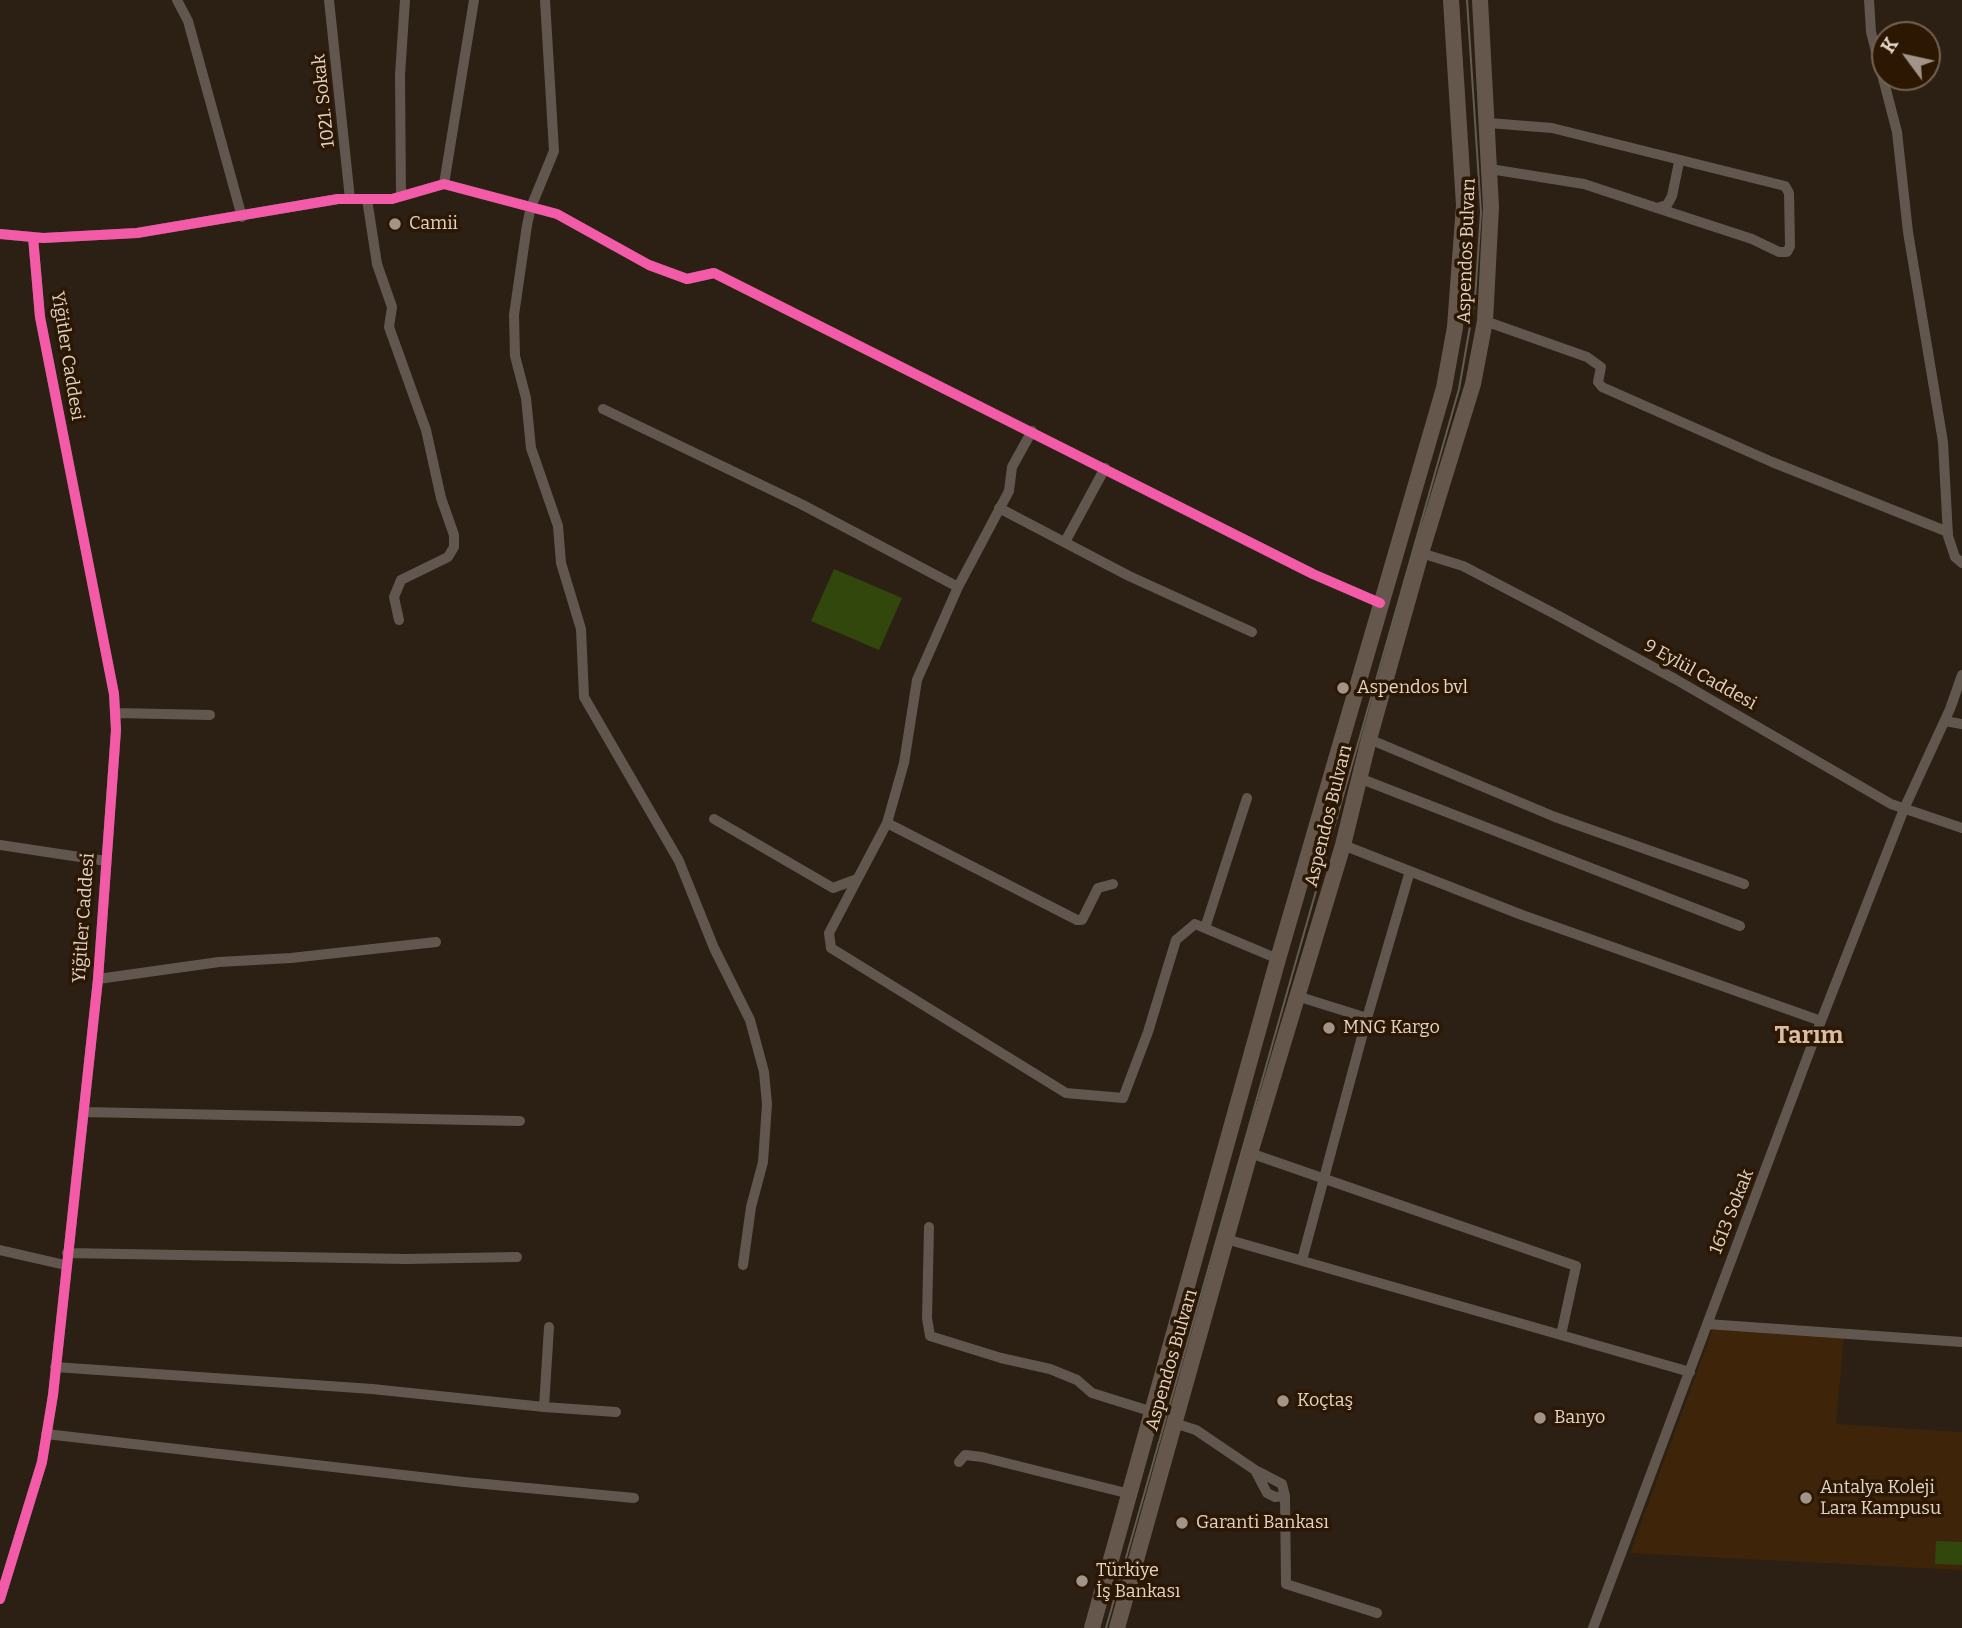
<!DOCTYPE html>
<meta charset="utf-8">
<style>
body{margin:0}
#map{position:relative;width:1962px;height:1628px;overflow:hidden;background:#2c2014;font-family:Bitter,serif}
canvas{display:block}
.north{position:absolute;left:1871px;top:21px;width:70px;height:70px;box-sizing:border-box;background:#2b1702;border:2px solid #746250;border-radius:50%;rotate:303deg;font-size:19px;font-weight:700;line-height:28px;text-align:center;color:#e1d3c6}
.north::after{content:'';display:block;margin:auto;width:24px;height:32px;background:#a29488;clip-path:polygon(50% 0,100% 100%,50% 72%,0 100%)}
</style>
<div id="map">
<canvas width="1962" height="1628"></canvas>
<div class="north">K</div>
</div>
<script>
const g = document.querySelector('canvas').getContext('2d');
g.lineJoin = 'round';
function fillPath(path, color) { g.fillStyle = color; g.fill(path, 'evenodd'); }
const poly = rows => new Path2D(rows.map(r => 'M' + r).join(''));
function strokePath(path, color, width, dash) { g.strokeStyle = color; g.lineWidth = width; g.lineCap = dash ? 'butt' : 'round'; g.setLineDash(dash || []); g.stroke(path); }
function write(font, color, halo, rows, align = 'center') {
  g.font = font + ' Bitter,serif'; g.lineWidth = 7; g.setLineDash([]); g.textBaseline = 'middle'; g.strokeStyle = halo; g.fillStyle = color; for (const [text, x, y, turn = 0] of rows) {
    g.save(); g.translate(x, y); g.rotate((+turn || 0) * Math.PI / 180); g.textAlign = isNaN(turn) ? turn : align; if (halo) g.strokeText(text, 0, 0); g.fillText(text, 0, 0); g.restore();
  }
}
fillPath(poly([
 [1713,1329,1844,1335,1836,1424,1962,1432,1962,1570,1630,1553]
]), '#3e250a');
fillPath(poly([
 [834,569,902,598,879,650,811,621],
 [1936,1541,1962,1542,1962,1565,1935,1564]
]), '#32470c');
strokePath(poly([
 [177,0,188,21,242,217],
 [329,0,350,199],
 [545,0,554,151,531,207,527,225,514,315,515,356,526,398,531,448,558,526,561,563,581,629,584,697,679,861,714,948,750,1020,764,1072,767,1104,763,1162,751,1207,743,1265],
 [1869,0,1871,32,1897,132,1908,232,1943,442,1948,536,1955,557,1962,563],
 [1489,123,1552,128,1785,186,1789,193,1790,246,1787,252,1779,252,1752,239,1657,208],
 [1490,169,1584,184,1657,208,1667,205,1672,196,1679,162],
 [444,184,474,0],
 [401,196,400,75,405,0],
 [367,199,377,264,392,307,389,327,426,430,441,498,454,535,454,547,448,557,401,580,394,597,399,620],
 [0,234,43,238,137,233,338,199,392,199,444,184,557,214,649,265,687,279,714,273,1313,574,1380,603],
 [1485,321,1587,357,1601,367,1598,382,1602,387,1772,462,1948,532],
 [603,409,801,504,958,587],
 [999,508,1129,576,1252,632],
 [1065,542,1105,468],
 [1421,553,1463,566,1555,614,1675,679,1891,804,1962,828],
 [115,713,210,715],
 [1945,721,1962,724],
 [1369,739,1555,817,1744,884],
 [1359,778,1740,926],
 [714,819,833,888,857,879],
 [887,823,904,763,917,680,958,587,1009,491,1012,467,1032,431],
 [0,845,106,861],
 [1343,845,1522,915,1821,1021],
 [1113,884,1098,888,1082,920,1077,920,887,823,829,933,831,948,1066,1093,1123,1098,1148,1032,1176,940,1195,924,1278,959],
 [1205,928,1247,798],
 [98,979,219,962,291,958,436,942],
 [1300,997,1367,1018,1302,1260],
 [1367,1018,1410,871],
 [84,1112,520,1121],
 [1250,1153,1576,1266,1561,1335],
 [929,1227,927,1318,930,1336,1001,1358,1050,1369,1077,1380,1092,1393,1153,1412],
 [1226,1239,1690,1372],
 [0,1250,65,1265],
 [67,1253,406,1259,517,1257],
 [1707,1324,1962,1342],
 [549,1327,544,1407,616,1412],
 [55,1367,372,1389,544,1407],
 [1174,1423,1196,1430,1255,1470,1282,1484,1285,1496,1275,1497,1267,1493,1255,1470],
 [46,1434,464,1482,634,1498],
 [959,1462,965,1455,982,1457,1130,1494],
 [1285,1496,1286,1584,1377,1613],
 [0,1599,42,1462,53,1395,98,979,116,730,114,694,40,317,33,237],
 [1593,1628,1821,1021,1904,809,1950,709,1962,675]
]), '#62574f', 10);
strokePath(poly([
 [1092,1628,1278,959,1444,388,1455,327,1464,205,1451,0],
 [1117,1628,1250,1153,1343,845,1369,739,1421,553,1473,384,1485,321,1491,207,1480,0]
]), '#66574c', 16);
strokePath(poly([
 [1106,1628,1459,389,1475,298,1481,212,1467,0]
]), '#635c52', 2);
strokePath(poly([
 [0,234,43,238,137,233,338,199,392,199,444,184,557,214,649,265,687,279,714,273,1313,574,1380,603],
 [0,1599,42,1462,53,1395,98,979,116,730,114,694,40,317,33,237]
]), '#f35aa7', 10);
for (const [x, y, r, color] of [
 [395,224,7,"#a29488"],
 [1343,688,7,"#a29488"],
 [1329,1028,7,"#a29488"],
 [1283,1401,7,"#a29488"],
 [1540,1418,7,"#a29488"],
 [1806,1498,7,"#a29488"],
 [1182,1523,7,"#a29488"],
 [1082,1581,7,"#a29488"]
]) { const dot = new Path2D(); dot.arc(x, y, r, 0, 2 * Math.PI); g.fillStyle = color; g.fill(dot); strokePath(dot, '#2b1702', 2.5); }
write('18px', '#e1d3c6', '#2b1702', [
 ["1021. Sokak",324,101,-96],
 ["Aspendos Bulvarı",1467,251,-88],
 ["Yiğitler Caddesi",67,356,81],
 ["9 Eylül Caddesi",1700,675,29],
 ["Aspendos Bulvarı",1329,816,-76],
 ["Yiğitler Caddesi",84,918,-86],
 ["1613 Sokak",1732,1212,-68],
 ["Aspendos Bulvarı",1172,1360,-74]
]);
write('18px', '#e1d3c6', '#2b1702', [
 ["Camii",409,224],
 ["Aspendos bvl",1357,688],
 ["MNG Kargo",1343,1028],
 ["Koçtaş",1297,1401],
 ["Banyo",1554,1418],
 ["Antalya Koleji",1820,1488],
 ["Lara Kampusu",1820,1509],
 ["Garanti Bankası",1196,1523],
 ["Türkiye",1096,1571],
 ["İş Bankası",1096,1592]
], 'left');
write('bold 24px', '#d9bda4', '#2b1702', [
 ["Tarım",1809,1036]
]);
</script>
